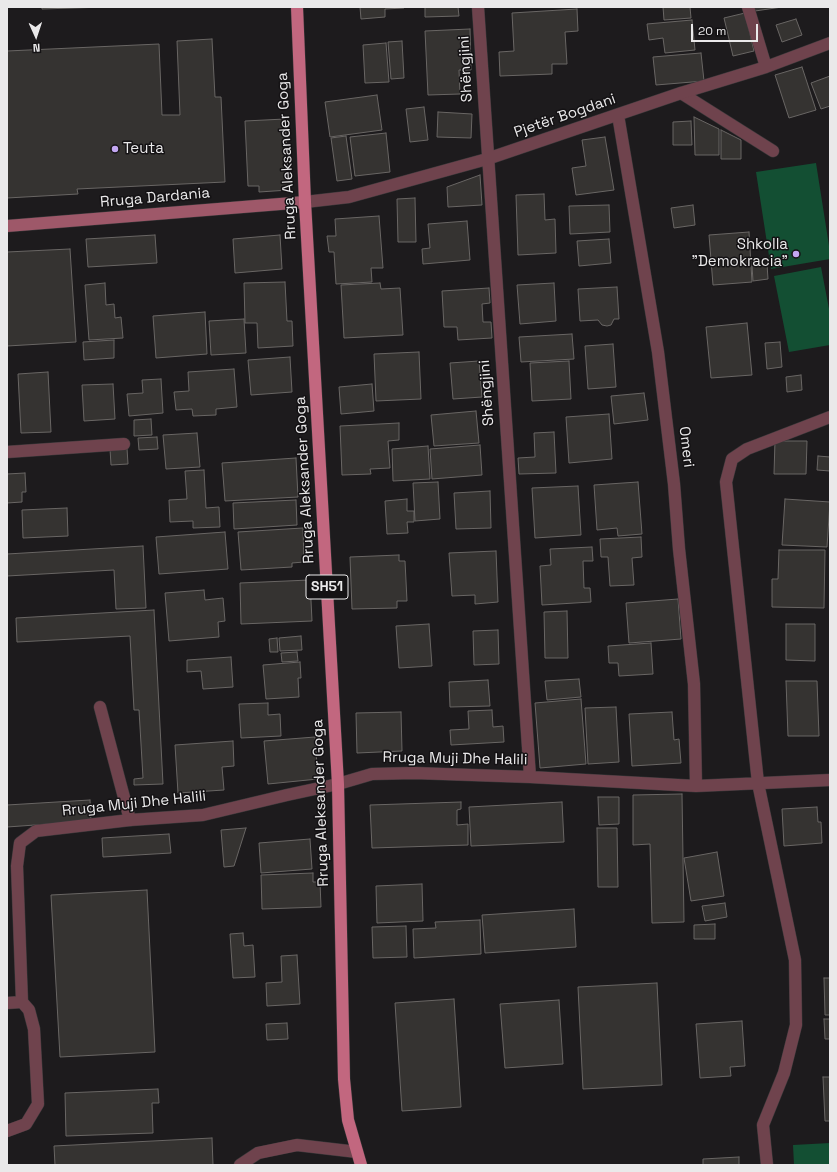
<!DOCTYPE html>
<meta charset="utf-8">
<style>
body{margin:0}
#map{position:relative;width:837px;height:1172px;overflow:hidden;background:#1d1b1d;font-family:"Space Grotesk",sans-serif}
canvas{display:block}
.frame{position:absolute;inset:0;border:8px solid #eae9ea;pointer-events:none}
.north{position:absolute;left:16px;top:16px;width:40px;height:40px;-webkit-text-stroke:3px #141214;paint-order:stroke;rotate:177deg;font-size:11px;font-weight:700;line-height:16px;text-align:center;color:#eae9ea}
.north::after{content:'';display:block;margin:auto;width:14px;height:18px;background:#eae9ea;clip-path:polygon(50% 0,100% 100%,50% 72%,0 100%)}
.scale{position:absolute;left:691px;top:24px;width:67px;height:18px;box-sizing:border-box;border:2px solid #eae9ea;border-top:0;padding-left:5px;font-size:12px;line-height:14px;white-space:nowrap;color:#eae9ea;-webkit-text-stroke:3px #141214;paint-order:stroke}
</style>
<div id="map">
<canvas width="837" height="1172"></canvas>
<div class="frame"></div>
<div class="north">N</div>
<div class="scale">20 m</div>
</div>
<script>
const g = document.querySelector('canvas').getContext('2d');
g.lineJoin = 'round';
function fillPath(path, color) { g.fillStyle = color; g.fill(path, 'evenodd'); }
const poly = rows => new Path2D(rows.map(r => 'M' + r).join(''));
function strokePath(path, color, width, dash) { g.strokeStyle = color; g.lineWidth = width; g.lineCap = dash ? 'butt' : 'round'; g.setLineDash(dash || []); g.stroke(path); }
function write(font, color, halo, rows, align = 'center') {
  g.font = font + ' "Space Grotesk",sans-serif'; g.lineWidth = 3; g.setLineDash([]); g.textBaseline = 'middle'; g.strokeStyle = halo; g.fillStyle = color; for (const [text, x, y, turn = 0] of rows) {
    g.save(); g.translate(x, y); g.rotate((+turn || 0) * Math.PI / 180); g.textAlign = isNaN(turn) ? turn : align; if (halo) g.strokeText(text, 0, 0); g.fillText(text, 0, 0); g.restore();
  }
}
fillPath(poly([
 [816,163,830,252,830,259,771,269,756,172],
 [821,267,830,314,830,345,789,352,774,276],
 [830,1143,830,1165,794,1165,793,1145]
]), '#134f33');
const building = poly([
 [42,7,105,7,42,9,42,7],
 [360,7,403,7,404,8,385,9,385,17,361,19,360,7],
 [425,7,458,7,459,16,425,17,425,7],
 [663,7,690,7,691,18,664,20,663,7],
 [754,7,782,7,755,11,754,7],
 [577,9,578,31,565,32,567,64,552,64,552,74,500,76,499,52,514,51,512,13,577,9],
 [745,13,754,51,733,56,724,18,745,13],
 [796,19,802,35,782,42,776,25,796,19],
 [692,20,695,50,665,53,663,38,649,40,647,24,692,20],
 [470,29,471,70,459,70,460,94,428,95,425,31,470,29],
 [212,39,215,97,221,97,225,182,77,189,78,194,7,198,7,51,159,44,162,115,180,115,177,41,212,39],
 [402,41,404,78,391,79,388,42,402,41],
 [386,43,389,82,365,83,363,45,386,43],
 [701,53,704,81,656,85,653,57,701,53],
 [802,67,816,110,789,118,775,75,802,67],
 [830,76,830,106,821,109,811,83,830,76],
 [377,95,382,130,330,137,325,102,377,95],
 [424,107,428,140,410,142,406,109,424,107],
 [438,112,472,114,471,138,437,137,438,112],
 [694,117,719,129,719,155,695,155,694,117],
 [285,119,289,190,259,192,259,186,248,186,245,121,285,119],
 [691,121,692,145,673,145,673,122,691,121],
 [721,130,741,140,741,159,721,159,721,130],
 [386,133,390,172,355,176,350,137,386,133],
 [346,136,352,179,337,181,331,138,346,136],
 [605,137,614,190,576,195,572,168,586,166,582,140,605,137],
 [480,175,482,205,448,207,447,187,480,175],
 [544,194,545,220,555,219,556,253,518,255,516,195,544,194],
 [415,198,416,242,398,242,397,199,415,198],
 [609,205,610,232,570,234,569,206,609,205],
 [693,205,695,225,674,228,671,208,693,205],
 [379,216,383,268,371,268,372,282,336,284,334,252,329,252,327,236,336,236,335,219,379,216],
 [467,221,470,260,423,264,422,249,430,248,428,224,467,221],
 [749,232,752,282,713,285,709,235,749,232],
 [155,235,157,263,88,267,86,239,155,235],
 [280,235,282,269,235,273,233,239,280,235],
 [609,239,611,263,579,266,577,241,609,239],
 [70,249,76,342,7,346,7,252,70,249],
 [767,264,768,279,753,281,752,266,767,264],
 [285,282,287,321,292,321,293,346,258,348,257,323,245,323,244,283,285,282],
 [105,283,106,305,114,304,115,318,121,317,123,338,89,340,85,285,105,283],
 [380,283,381,289,400,288,403,335,344,338,341,285,380,283],
 [554,283,556,321,520,324,517,285,554,283],
 [617,287,619,319,614,319,611,325,607,326,602,325,598,320,580,321,578,289,617,287],
 [489,288,490,303,482,304,483,322,491,322,492,338,458,340,457,327,444,327,442,291,489,288],
 [205,312,207,354,156,358,153,316,205,312],
 [244,319,246,353,211,355,209,321,244,319],
 [747,323,752,375,711,378,706,327,747,323],
 [572,334,574,359,521,362,519,337,572,334],
 [114,340,114,358,84,360,83,342,114,340],
 [780,342,782,367,767,369,765,343,780,342],
 [613,344,616,387,588,389,585,346,613,344],
 [419,352,421,399,376,401,374,354,419,352],
 [290,357,292,392,251,395,248,360,290,357],
 [479,361,482,397,453,399,450,363,479,361],
 [569,361,571,399,532,401,530,363,569,361],
 [234,369,237,407,216,409,216,415,193,416,192,409,176,410,174,392,189,391,188,372,234,369],
 [48,372,51,432,21,433,18,374,48,372],
 [801,375,802,390,787,392,786,377,801,375],
 [161,379,163,413,129,416,127,394,143,393,142,380,161,379],
 [113,384,115,419,84,421,82,385,113,384],
 [372,384,374,411,341,414,339,387,372,384],
 [644,393,648,420,614,424,611,396,644,393],
 [476,411,479,443,434,446,431,415,476,411],
 [609,414,612,459,569,463,566,417,609,414],
 [151,419,152,435,134,436,134,420,151,419],
 [399,423,399,440,388,441,390,468,370,469,371,474,342,475,340,426,399,423],
 [554,432,556,473,519,474,518,458,535,457,534,433,554,432],
 [197,433,200,467,166,469,163,435,197,433],
 [157,437,158,449,139,450,138,438,157,437],
 [775,441,807,441,806,474,774,474,775,441],
 [480,445,482,475,432,479,430,449,480,445],
 [428,446,430,479,393,481,392,449,428,446],
 [127,448,128,464,111,465,110,449,127,448],
 [818,456,830,457,830,471,817,470,818,456],
 [296,458,298,497,225,501,222,463,296,458],
 [204,470,206,508,219,507,220,527,193,528,193,521,170,522,169,500,187,499,185,471,204,470],
 [25,473,26,492,22,492,22,502,7,503,7,474,25,473],
 [438,482,440,519,415,521,413,483,438,482],
 [638,482,642,534,618,536,617,528,597,530,594,485,638,482],
 [578,486,581,535,535,538,532,488,578,486],
 [490,491,491,528,456,529,454,493,490,491],
 [407,499,407,511,414,511,414,522,407,522,408,533,387,534,385,501,407,499],
 [785,499,830,502,827,547,782,545,785,499],
 [296,500,297,525,234,529,233,503,296,500],
 [67,508,68,536,23,538,22,510,67,508],
 [303,528,304,562,292,563,292,567,241,570,238,532,303,528],
 [225,532,228,569,159,574,156,537,225,532],
 [641,537,642,557,632,558,634,585,610,586,608,557,601,557,600,539,641,537],
 [143,546,146,608,116,609,114,570,7,576,7,554,143,546],
 [592,547,593,561,583,561,584,588,590,588,591,602,542,605,540,566,551,565,550,549,592,547],
 [779,550,825,550,824,608,772,607,772,579,778,579,779,550],
 [496,551,498,602,475,604,475,595,452,596,449,553,496,551],
 [399,555,399,561,405,561,407,601,397,601,397,608,352,609,350,557,399,555],
 [310,580,312,621,241,624,240,583,310,580],
 [204,590,205,600,223,598,225,621,218,622,219,637,169,641,165,593,204,590],
 [678,599,681,639,629,643,626,603,678,599],
 [154,610,163,784,134,785,134,779,143,778,139,710,134,710,130,636,17,642,16,618,154,610],
 [567,611,568,658,545,658,544,612,567,611],
 [429,624,432,666,399,668,396,626,429,624],
 [786,624,815,624,815,661,786,660,786,624],
 [498,630,499,664,474,665,473,631,498,630],
 [301,636,302,650,280,651,279,638,301,636],
 [277,638,278,652,270,652,269,639,277,638],
 [651,643,653,674,619,676,618,663,609,663,608,646,651,643],
 [297,652,298,661,282,662,281,653,297,652],
 [231,657,233,687,203,689,201,671,187,672,187,660,231,657],
 [300,662,301,678,298,678,299,697,266,699,263,665,300,662],
 [579,679,581,697,547,700,545,681,579,679],
 [488,680,490,706,450,707,449,682,488,680],
 [786,681,817,681,819,736,788,736,786,681],
 [581,699,586,764,540,768,535,703,581,699],
 [268,703,268,715,280,714,281,736,241,738,239,704,268,703],
 [616,707,619,762,588,764,585,708,616,707],
 [492,710,493,727,503,726,504,742,451,745,450,730,469,729,468,711,492,710],
 [401,712,402,751,357,753,356,713,401,712],
 [672,712,674,740,679,739,681,763,632,766,629,714,672,712],
 [315,737,318,779,268,784,264,741,315,737],
 [233,741,234,766,222,767,224,790,178,793,175,745,233,741],
 [682,794,684,922,652,923,650,844,633,845,633,795,682,794],
 [598,797,619,797,619,824,599,825,598,797],
 [90,800,91,821,7,827,7,805,90,800],
 [461,802,461,809,457,810,457,825,468,824,468,845,372,848,370,805,461,802],
 [562,802,564,842,471,846,469,807,562,802],
 [817,807,818,822,821,822,822,843,784,846,782,809,817,807],
 [246,828,234,866,224,867,221,830,246,828],
 [597,828,617,828,618,887,598,887,597,828],
 [169,834,171,853,103,857,102,838,169,834],
 [310,839,312,869,261,873,259,843,310,839],
 [717,852,724,896,691,901,684,858,717,852],
 [313,873,313,882,320,882,321,907,262,909,261,875,313,873],
 [422,884,423,921,377,923,376,886,422,884],
 [147,890,155,1052,60,1057,51,895,147,890],
 [725,903,727,917,705,921,702,906,725,903],
 [574,909,576,947,485,953,482,915,574,909],
 [480,920,481,954,414,958,413,929,436,928,435,922,480,920],
 [715,924,715,939,694,939,694,925,715,924],
 [406,926,407,957,373,958,372,927,406,926],
 [243,933,244,946,253,945,255,977,233,978,230,934,243,933],
 [297,955,300,1004,267,1006,266,983,282,982,281,956,297,955],
 [824,978,830,978,830,1015,825,1015,824,978],
 [657,983,662,1085,583,1089,578,987,657,983],
 [454,999,461,1107,402,1111,395,1003,454,999],
 [559,1000,563,1064,505,1068,500,1004,559,1000],
 [824,1019,830,1019,830,1039,825,1039,824,1019],
 [742,1021,745,1066,730,1067,731,1076,700,1078,696,1024,742,1021],
 [287,1023,288,1039,267,1040,266,1024,287,1023],
 [823,1077,830,1077,830,1121,825,1121,823,1077],
 [158,1089,159,1103,152,1103,153,1133,66,1136,65,1093,158,1089],
 [212,1138,213,1165,55,1165,54,1146,212,1138],
 [739,1157,739,1165,703,1165,703,1159,739,1157]
]);
fillPath(building, '#353331');
strokePath(building, '#696664', 1);
const lane = poly([
 [681,93,773,151],
 [100,707,130,820],
 [240,1165,258,1153,297,1145,357,1152]
]);
const street = poly([
 [478,7,530,777],
 [748,7,766,67],
 [618,115,658,352,674,484,679,549,694,684,696,786],
 [305,202,349,197,487,159,681,93,766,67,830,43],
 [7,452,124,444],
 [7,1003,22,1002],
 [7,1131,26,1124,38,1104,34,1029,29,1010,22,1002,17,866,20,843,36,831,130,820,203,815,287,795,338,784,372,774,414,773,530,777,696,786,830,780],
 [767,1165,763,1125,784,1073,796,1025,795,960,758,783,726,482,732,459,747,449,830,417]
]);
const secondary = poly([
 [7,226,305,202]
]);
const primary = poly([
 [297,7,305,202,338,784,344,1079,348,1120,361,1165]
]);
strokePath(lane, '#3a383a', 13);
strokePath(street, '#3a383a', 13);
strokePath(secondary, '#3a383a', 13);
strokePath(primary, '#3a383a', 13);
strokePath(lane, '#6f434d', 12);
strokePath(street, '#6f434d', 12);
strokePath(secondary, '#9e5869', 12);
strokePath(primary, '#c2677f', 12);
for (const [x, y, r, color] of [
 [115,149,4,"#c3a7f2"],
 [796,254,4,"#c3a7f2"]
]) { const dot = new Path2D(); dot.arc(x, y, r, 0, 2 * Math.PI); g.fillStyle = color; g.fill(dot); strokePath(dot, '#141214', 1.5); }
for (const [x, y, w] of [
 [327,587,42]
]) { const box = new Path2D(); box.roundRect(x - w / 2, y - 12, w, 24, 3); g.fillStyle = '#141214'; g.fill(box); strokePath(box, '#eae9ea', 1); }
write('bold 14px', '#eae9ea', null, [
 ["SH51",327,587]
]);
write('15px', '#eae9ea', '#141214', [
 ["Shëngjini",466,69,-93],
 ["Pjetër Bogdani",565,116,-19],
 ["Rruga Aleksander Goga",287,156,-93],
 ["Rruga Dardania",155,198,-5],
 ["Shëngjini",487,393,-94],
 ["Omeri",686,447,83],
 ["Rruga Aleksander Goga",305,480,-93],
 ["Rruga Muji Dhe Halili",455,759,1],
 ["Rruga Aleksander Goga",321,803,-92],
 ["Rruga Muji Dhe Halili",134,804,-6]
]);
write('15px', '#eae9ea', '#141214', [
 ["Teuta",123,149],
 ["Shkolla",788,245,"right"],
 ["\"Demokracia\"",788,262,"right"]
], 'left');
</script>
